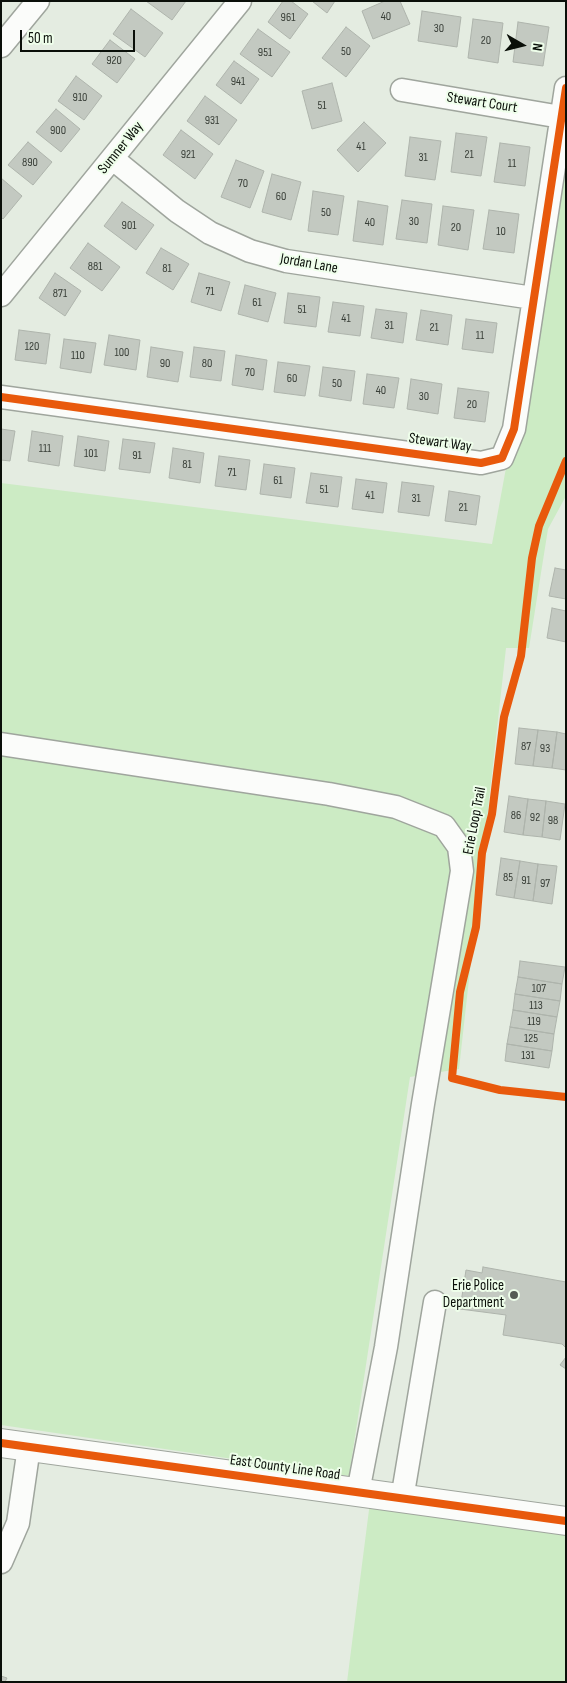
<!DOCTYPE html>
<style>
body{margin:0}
#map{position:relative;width:567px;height:1683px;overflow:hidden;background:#e4ece1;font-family:"Sofia Sans Condensed",sans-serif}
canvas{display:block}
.frame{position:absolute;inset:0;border:2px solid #0a0f09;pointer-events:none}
.north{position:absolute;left:497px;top:20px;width:50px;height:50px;-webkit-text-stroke:4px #eefeea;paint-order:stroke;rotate:98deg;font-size:14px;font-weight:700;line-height:20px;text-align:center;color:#0a0f09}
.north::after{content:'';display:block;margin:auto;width:18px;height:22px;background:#0a0f09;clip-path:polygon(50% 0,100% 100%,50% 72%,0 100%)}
.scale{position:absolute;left:20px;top:30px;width:115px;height:22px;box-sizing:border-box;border:2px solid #0a0f09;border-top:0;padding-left:6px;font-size:15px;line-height:18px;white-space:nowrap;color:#0a0f09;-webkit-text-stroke:4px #eefeea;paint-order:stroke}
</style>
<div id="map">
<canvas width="567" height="1683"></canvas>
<div class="frame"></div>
<div class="north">N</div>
<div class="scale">50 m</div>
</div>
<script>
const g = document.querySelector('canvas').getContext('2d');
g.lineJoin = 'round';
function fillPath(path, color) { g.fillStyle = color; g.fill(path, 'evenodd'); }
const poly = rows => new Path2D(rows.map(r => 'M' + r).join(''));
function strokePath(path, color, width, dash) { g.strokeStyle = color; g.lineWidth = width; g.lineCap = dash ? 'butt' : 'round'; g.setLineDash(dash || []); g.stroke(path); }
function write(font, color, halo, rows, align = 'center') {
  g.font = font + ' "Sofia Sans Condensed",sans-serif'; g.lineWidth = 4; g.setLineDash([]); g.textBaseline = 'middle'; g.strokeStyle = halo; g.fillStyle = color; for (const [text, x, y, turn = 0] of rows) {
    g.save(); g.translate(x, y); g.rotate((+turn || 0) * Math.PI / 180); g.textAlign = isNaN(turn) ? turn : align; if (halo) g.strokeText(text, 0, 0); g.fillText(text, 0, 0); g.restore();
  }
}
fillPath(poly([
 [566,142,566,496,548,529,529,648,506,648,459,1069,410,1077,349,1476,1,1425,1,483,492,544],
 [370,1502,566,1526,566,1682,347,1682]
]), '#ccebc4');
const building = poly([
 [146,1,186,1,172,20,146,1],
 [283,1,291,1,308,14,290,39,268,22,283,1],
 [312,1,335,1,327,13,312,1],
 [385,1,400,1,410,24,373,39,362,11,385,1],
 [131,9,163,33,145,57,113,34,131,9],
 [422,11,461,17,457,47,418,41,422,11],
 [473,19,503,23,498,63,468,58,473,19],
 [518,22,549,27,543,66,513,62,518,22],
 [346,27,370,46,346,77,322,58,346,27],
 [258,29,290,52,272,77,240,54,258,29],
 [110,40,135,59,117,83,92,64,110,40],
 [234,61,259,79,241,104,216,85,234,61],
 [76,76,102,96,84,120,58,101,76,76],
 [332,83,342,121,312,129,302,91,332,83],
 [205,96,237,120,219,145,187,121,205,96],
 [56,109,80,129,61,152,36,132,56,109],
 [364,122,386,143,358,172,337,150,364,122],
 [181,130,213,154,195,179,163,155,181,130],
 [456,133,487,137,481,176,451,172,456,133],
 [410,137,441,141,435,180,405,176,410,137],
 [28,142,52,162,33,185,8,165,28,142],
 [500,143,530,147,525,186,494,182,500,143],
 [236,160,264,171,250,208,221,197,236,160],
 [272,174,301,182,291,220,262,212,272,174],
 [1,178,22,196,3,219,1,217,1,178],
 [313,191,344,196,338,235,308,231,313,191],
 [402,200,432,204,427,243,396,239,402,200],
 [358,201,388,206,383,245,353,241,358,201],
 [122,202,154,225,136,250,104,226,122,202],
 [443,206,474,210,468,250,438,245,443,206],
 [489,210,519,214,514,253,483,249,489,210],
 [88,243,120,267,102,291,70,268,88,243],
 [161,248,189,264,173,290,146,273,161,248],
 [55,273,81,291,65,316,39,298,55,273],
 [199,273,230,282,221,311,191,302,199,273],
 [245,285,276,293,268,322,238,314,245,285],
 [288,293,320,297,316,327,284,323,288,293],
 [333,302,364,306,360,336,328,332,333,302],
 [376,309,407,313,403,343,371,338,376,309],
 [421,310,452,315,448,345,416,340,421,310],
 [466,319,497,323,493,353,462,349,466,319],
 [19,330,50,334,46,364,15,360,19,330],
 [109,335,140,340,136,370,104,365,109,335],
 [64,339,96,343,91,373,60,368,64,339],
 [151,347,183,352,178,382,147,377,151,347],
 [194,347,225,351,221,381,190,377,194,347],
 [236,355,267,360,263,390,232,385,236,355],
 [278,362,310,366,305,396,274,392,278,362],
 [323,367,355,371,351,401,319,396,323,367],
 [367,374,399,378,394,408,363,404,367,374],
 [411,379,442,384,438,414,407,409,411,379],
 [458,388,489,392,485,422,454,418,458,388],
 [1,429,15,431,10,461,1,460,1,429],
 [32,431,63,436,59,466,28,461,32,431],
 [78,436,109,441,105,471,74,466,78,436],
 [123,439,155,443,150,473,119,469,123,439],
 [173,448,204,453,200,483,169,478,173,448],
 [219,456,250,460,246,490,215,486,219,456],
 [264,464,295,468,291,498,260,494,264,464],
 [311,473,342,477,338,507,306,503,311,473],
 [356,479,387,483,383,513,352,509,356,479],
 [402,482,434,486,429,516,398,512,402,482],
 [449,491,480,496,476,525,445,521,449,491],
 [555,568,566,570,566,599,549,596,555,568],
 [552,608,566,611,566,642,547,638,552,608],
 [519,728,538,730,533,766,515,764,519,728],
 [538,730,557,732,552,768,533,766,538,730],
 [557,732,566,734,566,770,552,768,557,732],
 [509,796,528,799,523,835,504,832,509,796],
 [528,799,546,801,542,837,523,835,528,799],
 [546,801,565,804,560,840,542,837,546,801],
 [501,858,520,861,514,898,496,895,501,858],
 [520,861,538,864,533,901,514,898,520,861],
 [538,864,557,866,552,904,533,901,538,864],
 [520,961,565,967,562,984,518,977,520,961],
 [518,977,562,984,560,1001,515,994,518,977],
 [515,994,560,1001,557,1017,513,1010,515,994],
 [513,1010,557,1017,554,1034,510,1027,513,1010],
 [510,1027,554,1034,552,1051,507,1044,510,1027],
 [507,1044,552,1051,549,1068,505,1061,507,1044],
 [483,1267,566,1282,566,1348,562,1344,503,1335,506,1315,460,1309,466,1270,482,1273,483,1267],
 [566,1357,566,1369,560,1365,566,1357],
 [1,1676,7,1678,5,1682,1,1682,1,1676]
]);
fillPath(building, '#c3c9c1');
strokePath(building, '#aeb4ac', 1);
const minor = poly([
 [1,46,38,1],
 [402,90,561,117],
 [113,159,177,211,210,233,250,251,286,261,533,298],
 [1,295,240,1],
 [1,397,481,463,502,458,514,429,566,88],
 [1,744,329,794,396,807,444,826,459,847,462,871,423,1104,386,1347,358,1492],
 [402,1499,435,1302],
 [1,1562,18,1523,29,1447]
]);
const major = poly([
 [1,1443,566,1521]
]);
strokePath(minor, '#9fa59d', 25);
strokePath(major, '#9fa59d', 30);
strokePath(minor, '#fbfcfa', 22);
strokePath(major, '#fbfcfa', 28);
strokePath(poly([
 [1,397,481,463,502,458,514,429,566,88],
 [566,461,539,526,532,558,521,656,504,717,492,814,482,853,476,927,460,992,452,1078,500,1090,566,1097],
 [1,1443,566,1521]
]), '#e8590c', 8);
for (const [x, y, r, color] of [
 [514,1295,5,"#565c55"]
]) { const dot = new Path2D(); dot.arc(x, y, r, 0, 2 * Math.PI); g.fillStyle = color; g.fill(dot); strokePath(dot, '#eefeea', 2); }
write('12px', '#383e37', null, [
 ["40",386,17],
 ["961",288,18],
 ["30",439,29],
 ["20",486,41],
 ["50",346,52],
 ["951",265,53],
 ["920",114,61],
 ["941",238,82],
 ["910",80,98],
 ["51",322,106],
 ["931",212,121],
 ["900",58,131],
 ["41",361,147],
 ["921",188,155],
 ["21",469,155],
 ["31",423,158],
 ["890",30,163],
 ["11",512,164],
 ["70",243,184],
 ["60",281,197],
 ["50",326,213],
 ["30",414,222],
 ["40",370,223],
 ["901",129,226],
 ["20",456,228],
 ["10",501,232],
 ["881",95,267],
 ["81",167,269],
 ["71",210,292],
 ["871",60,294],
 ["61",257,303],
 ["51",302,310],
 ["41",346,319],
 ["31",389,326],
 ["21",434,328],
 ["11",480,336],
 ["120",32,347],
 ["100",122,353],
 ["110",78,356],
 ["90",165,364],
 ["80",207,364],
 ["70",250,373],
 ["60",292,379],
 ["50",337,384],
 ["40",381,391],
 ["30",424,397],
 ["20",472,405],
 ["111",45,449],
 ["101",91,454],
 ["91",137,456],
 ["81",187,465],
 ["71",232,473],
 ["61",278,481],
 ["51",324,490],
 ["41",370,496],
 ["31",416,499],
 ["21",463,508],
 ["87",526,747],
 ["93",545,749],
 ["86",516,816],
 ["92",535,818],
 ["98",553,821],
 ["85",508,878],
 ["91",526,881],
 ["97",545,884],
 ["107",539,989],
 ["113",536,1006],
 ["119",534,1022],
 ["125",531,1039],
 ["131",528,1056]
]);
write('15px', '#0a0f09', '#eefeea', [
 ["Stewart Court",482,103,9],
 ["Sumner Way",121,148,-51],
 ["Jordan Lane",309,264,10],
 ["Stewart Way",440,443,8],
 ["Erie Loop Trail",475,821,-79],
 ["East County Line Road",285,1468,8]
]);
write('15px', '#0a0f09', '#eefeea', [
 ["Erie Police",504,1286],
 ["Department",504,1303]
], 'right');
</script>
